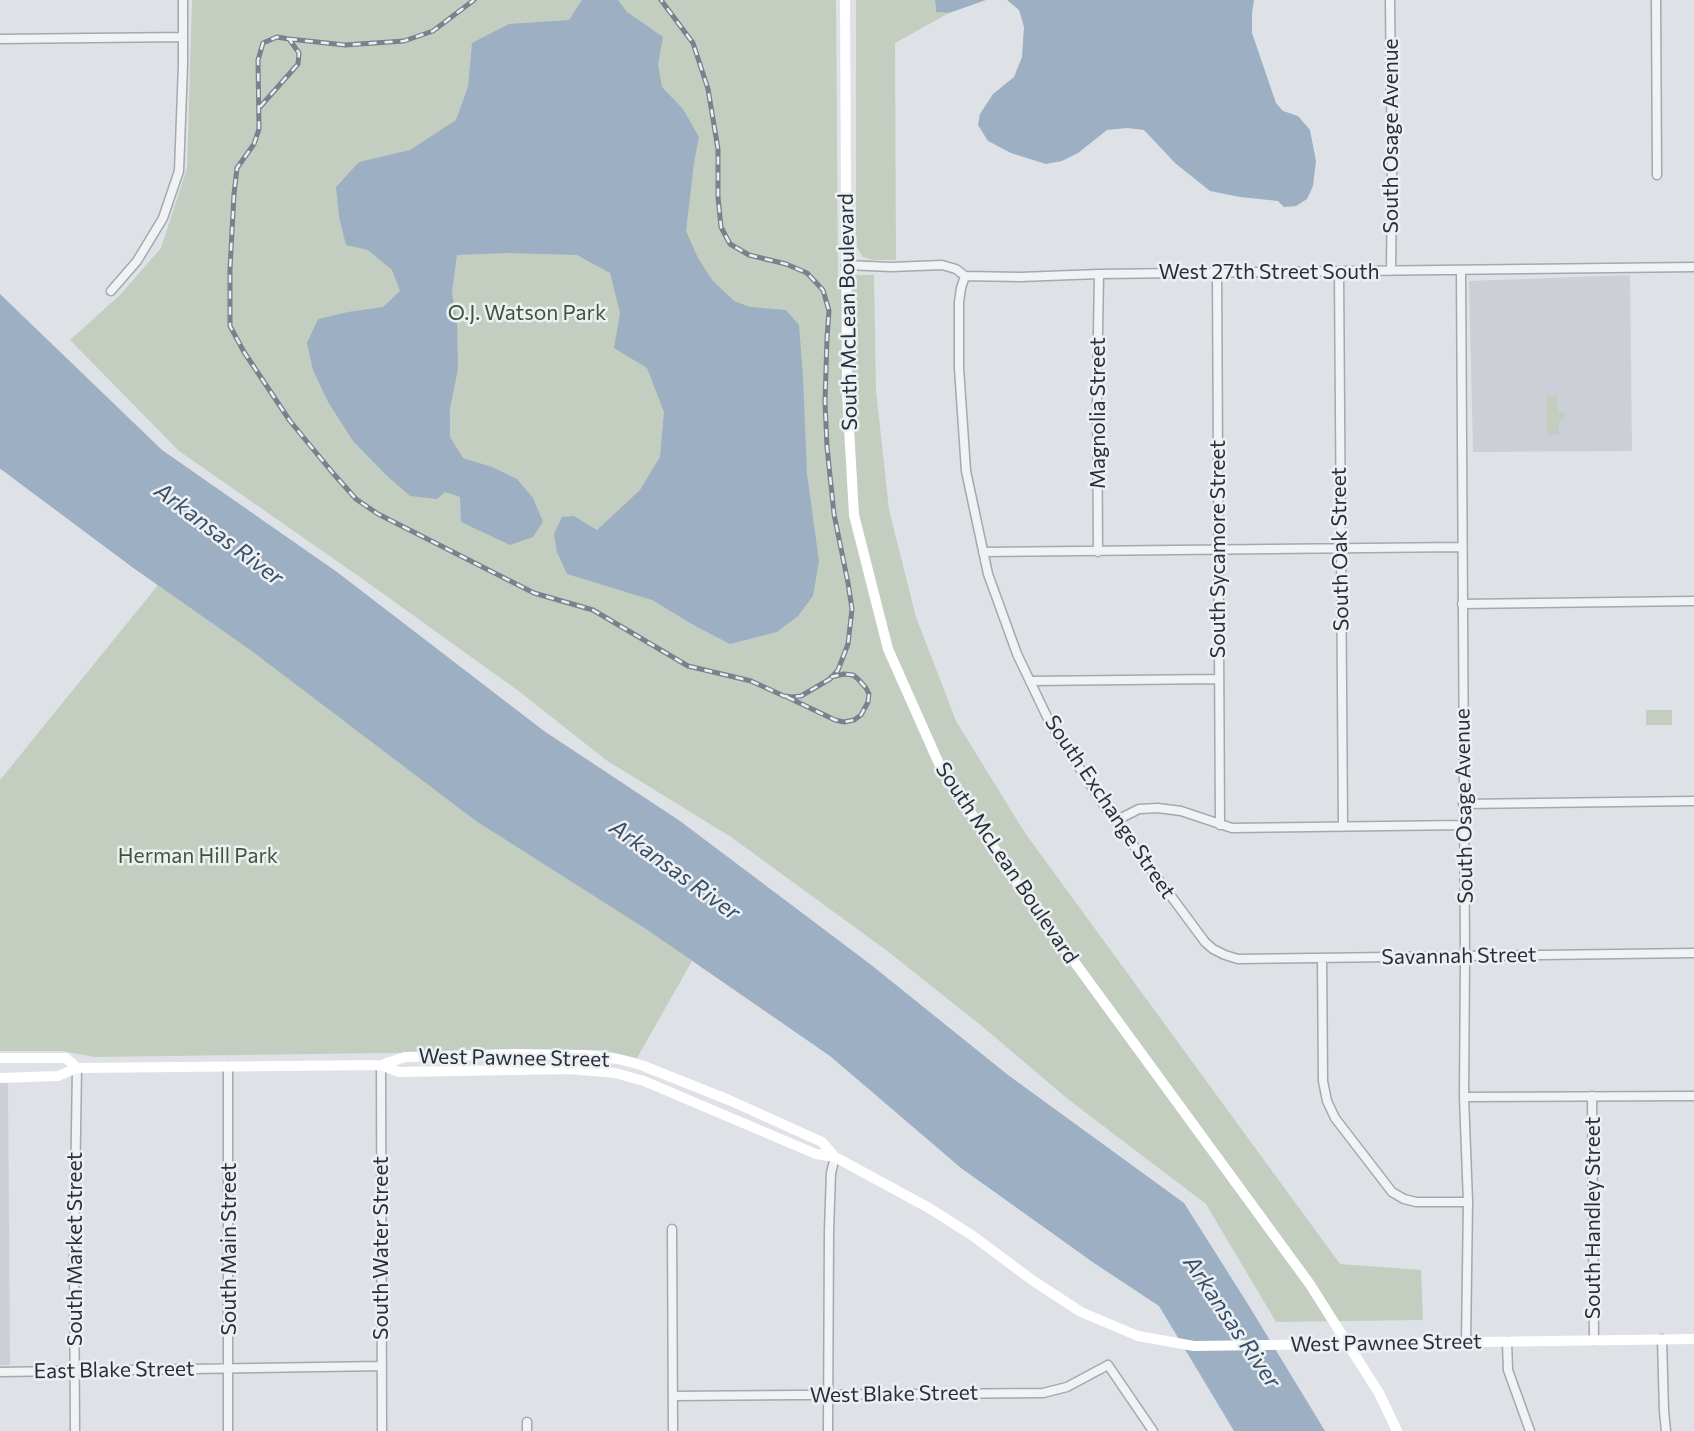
<!DOCTYPE html>
<style>
body{margin:0}
canvas{display:block;background:#dee1e6}
</style>
<canvas width="1694" height="1431"></canvas>
<script>
const g = document.querySelector('canvas').getContext('2d');
g.lineJoin = 'round';
function fillPath(path, color) { g.fillStyle = color; g.fill(path, 'evenodd'); }
const poly = rows => new Path2D(rows.map(r => 'M' + r).join(''));
function strokePath(path, color, width, dash) { g.strokeStyle = color; g.lineWidth = width; g.lineCap = dash ? 'butt' : 'round'; g.setLineDash(dash || []); g.stroke(path); }
function write(font, color, halo, rows, align = 'center') {
  g.font = font + ' Commissioner,sans-serif'; g.lineWidth = 5; g.setLineDash([]); g.textBaseline = 'middle'; g.strokeStyle = halo; g.fillStyle = color; for (const [text, x, y, turn = 0] of rows) {
    g.save(); g.translate(x, y); g.rotate((+turn || 0) * Math.PI / 180); g.textAlign = isNaN(turn) ? turn : align; if (halo) g.strokeText(text, 0, 0); g.fillText(text, 0, 0); g.restore();
  }
}
fillPath(poly([
 [1630,275,1632,451,1473,452,1469,281],
 [8,1082,10,1365,0,1365,0,1083]
]), '#ccd0d6');
fillPath(poly([
 [192,0,836,0,838,275,874,275,876,390,889,510,916,617,956,721,1025,833,1340,1264,1421,1270,1423,1320,1276,1322,1206,1204,1069,1100,983,1027,886,950,731,837,606,760,520,692,364,580,179,451,70,340,120,295,161,248,187,168],
 [856,0,935,0,936,12,949,13,895,43,896,260,873,260,863,257,857,248,856,232],
 [1546,396,1558,396,1558,412,1564,412,1567,414,1565,419,1559,421,1559,435,1546,435],
 [158,585,692,961,637,1058,602,1050,95,1057,62,1051,0,1051,0,780],
 [1646,710,1672,710,1672,725,1646,725]
]), '#c4cec0');
fillPath(poly([
 [582,0,618,0,627,12,663,37,658,65,662,87,683,109,699,137,694,163,686,231,697,256,712,280,734,301,750,307,786,310,799,325,803,376,807,474,819,561,813,596,798,616,777,632,730,644,697,627,652,600,567,574,557,552,554,534,562,517,574,516,597,530,640,490,660,457,664,412,647,368,614,348,620,313,610,273,577,255,507,253,457,255,452,292,457,322,458,369,450,409,450,437,463,458,492,467,517,479,533,498,543,522,533,537,510,545,461,522,460,497,445,492,437,499,410,496,386,475,353,441,328,402,313,370,307,343,318,319,348,312,383,307,400,291,392,270,368,250,346,245,339,217,336,187,359,162,410,150,456,120,468,87,472,43,509,24,569,20],
 [935,0,986,0,949,13,936,12],
 [1007,0,1254,0,1252,13,1252,33,1276,103,1283,111,1298,116,1310,130,1316,161,1313,186,1307,199,1296,206,1284,207,1278,201,1240,197,1210,191,1175,163,1144,130,1127,128,1107,130,1078,153,1062,161,1046,164,1011,153,988,141,978,125,980,114,993,94,1014,77,1022,57,1024,27,1019,10],
 [0,294,162,450,337,572,544,731,680,821,870,964,1008,1075,1184,1203,1246,1301,1325,1431,1234,1431,1159,1306,1094,1263,961,1168,830,1056,646,929,476,821,253,652,132,567,2,470,0,469]
]), '#9dafc2');
const minor = poly([
 [1390,0,1392,181,1391,271],
 [1656,0,1657,175],
 [0,39,183,37],
 [846,265,891,267,942,265,956,269,965,276,1020,277,1099,274,1694,267],
 [1461,270,1465,956,1464,1097,1468,1202,1466,1343],
 [1339,272,1343,827],
 [1217,273,1220,825],
 [965,276,961,288,959,302,959,368,966,471,988,574,1017,654,1050,723,1105,807,1205,942,1213,949,1225,955,1238,959,1694,953],
 [111,291,137,261,163,218,179,171,183,65,183,0],
 [983,552,1462,547],
 [1098,552,1097,390,1099,274],
 [1462,604,1694,601],
 [1030,681,1219,679],
 [1463,804,1694,801],
 [1115,821,1139,809,1158,808,1181,811,1232,828,1463,825],
 [1322,958,1323,1081,1327,1101,1335,1118,1392,1192,1404,1199,1416,1202,1468,1202],
 [381,1065,382,1431],
 [228,1067,228,1431],
 [1592,1096,1594,1340],
 [1464,1097,1694,1096],
 [672,1229,673,1431],
 [1662,1339,1664,1411,1666,1431],
 [1507,1342,1508,1370,1530,1431],
 [0,1372,382,1366],
 [673,1396,1043,1393,1067,1387,1108,1365,1153,1431],
 [527,1422,527,1431],
 [75,1431,74,1256,77,1068],
 [828,1431,829,1231,831,1173,835,1157]
]);
strokePath(minor, '#a4a8af', 11);
strokePath(minor, '#f0f2f4', 8);
strokePath(poly([
 [845,0,847,393,854,515,888,649,940,766,1019,886,1309,1283,1379,1393,1397,1431],
 [0,1058,66,1058,77,1068],
 [381,1065,399,1072,571,1069,615,1073,644,1081,816,1154,835,1157,929,1208,973,1236,1032,1280,1081,1312,1138,1336,1194,1346,1694,1339],
 [0,1078,58,1076,77,1068,381,1065,405,1057,514,1054,586,1055,618,1059,641,1065,729,1100,822,1142,835,1157]
]), '#fff', 10);
const rail = poly([
 [289,39,345,45,404,41,433,31,474,0],
 [260,107,298,64,299,53,289,39,277,37,263,43,258,60,259,129,254,144,237,168,234,194,230,269,230,326,244,352,290,421,332,472,356,499,378,514,534,593,593,610,688,666,751,681,784,696,792,697,801,696,830,679,838,670,848,644,852,609,848,583,834,514,827,447,825,402,827,338,829,311,823,290,807,273,786,264,749,255,730,244,721,227,718,197,718,149,708,89,693,43,661,0],
 [787,697,835,720,844,722,854,720,861,715,868,702,869,694,866,688,858,679,853,675,844,674,831,677]
]);
strokePath(rail, '#79818d', 5);
strokePath(rail, '#edf0f3', 2.5, [8]);
write('21px', '#292f3a', '#edf0f3', [
 ["South Osage Avenue",1391,136,-90],
 ["West 27th Street South",1269,272],
 ["South McLean Boulevard",848,312,-91],
 ["Magnolia Street",1098,413,-90],
 ["South Sycamore Street",1218,549,-90],
 ["South Oak Street",1340,549,-91],
 ["South Osage Avenue",1464,806,-91],
 ["South Exchange Street",1110,807,56],
 ["South McLean Boulevard",1007,863,56],
 ["Savannah Street",1459,956,-1],
 ["West Pawnee Street",514,1058,1],
 ["South Handley Street",1593,1218,-90],
 ["South Water Street",381,1248,-90],
 ["South Market Street",75,1249,-90],
 ["South Main Street",229,1249,-90],
 ["West Pawnee Street",1386,1343,-1],
 ["East Blake Street",114,1370,-1],
 ["West Blake Street",894,1394,-1]
]);
write('21px', '#3e5438', '#edf0f3', [
 ["O.J. Watson Park",527,313],
 ["Herman Hill Park",198,856]
]);
write('italic 23px', '#384e69', '#edf0f3', [
 ["Arkansas River",219,534,37],
 ["Arkansas River",675,870,36],
 ["Arkansas River",1232,1322,56]
]);
</script>
